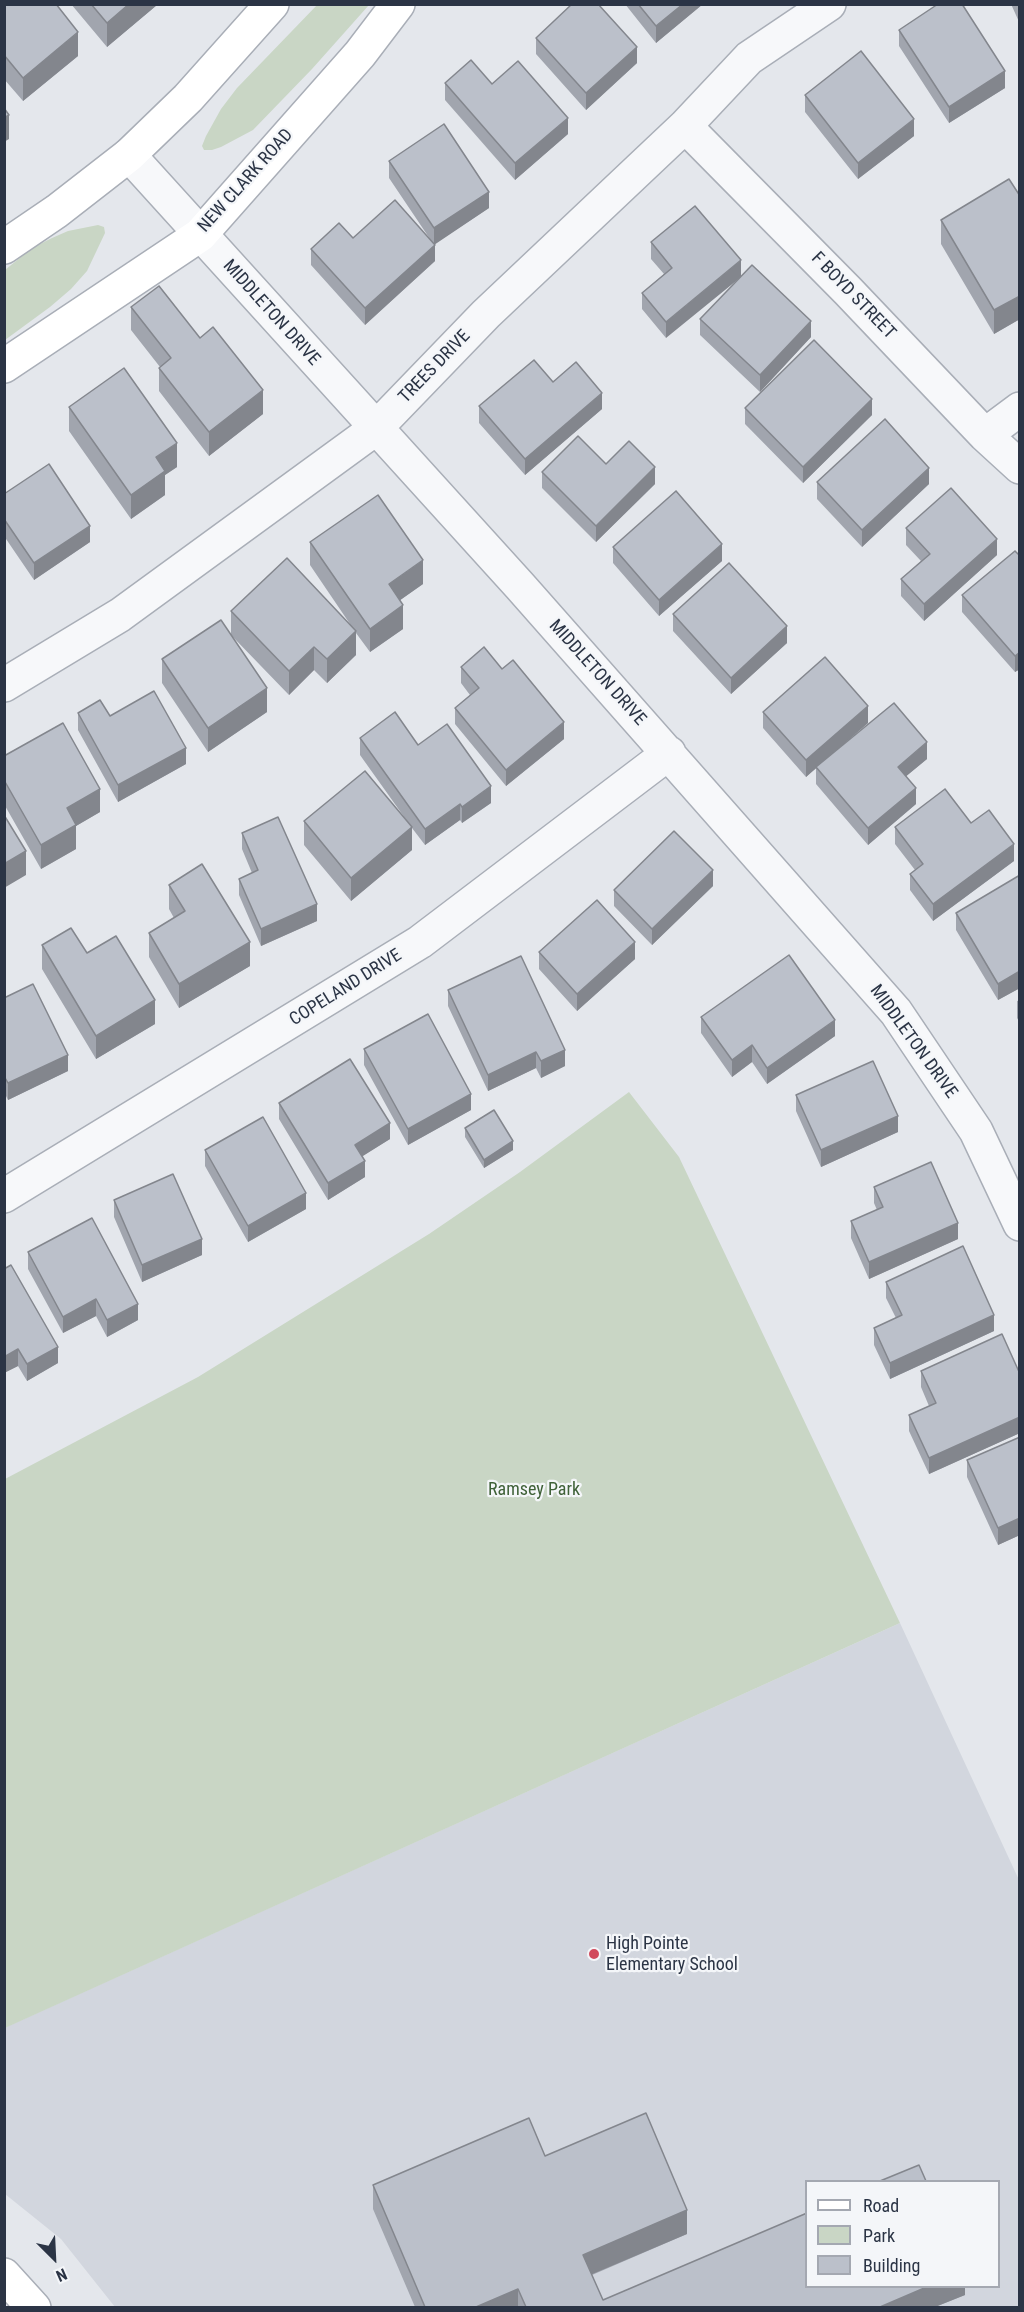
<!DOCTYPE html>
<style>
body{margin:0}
#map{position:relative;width:1024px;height:2312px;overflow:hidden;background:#e4e7ec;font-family:"Roboto Condensed",sans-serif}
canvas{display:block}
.frame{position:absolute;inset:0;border:6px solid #2b3445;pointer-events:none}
.legend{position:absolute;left:805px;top:2180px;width:195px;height:108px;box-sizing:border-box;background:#f4f6f9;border:2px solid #a4a8b1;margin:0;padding:8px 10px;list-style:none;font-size:18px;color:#2b3445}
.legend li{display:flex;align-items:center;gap:12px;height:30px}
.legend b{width:30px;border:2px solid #a4a8b1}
.north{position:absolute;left:24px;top:2228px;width:60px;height:60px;-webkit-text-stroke:4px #f4f6f9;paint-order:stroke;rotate:156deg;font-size:16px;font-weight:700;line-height:24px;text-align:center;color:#2b3445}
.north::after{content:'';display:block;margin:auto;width:21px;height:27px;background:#2b3445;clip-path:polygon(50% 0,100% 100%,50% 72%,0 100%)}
</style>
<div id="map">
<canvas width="1024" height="2312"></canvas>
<div class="frame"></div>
<ul class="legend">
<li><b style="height:8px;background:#fff"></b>Road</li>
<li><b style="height:16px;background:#c9d6c5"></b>Park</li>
<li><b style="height:16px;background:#bbc0ca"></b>Building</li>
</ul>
<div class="north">N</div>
</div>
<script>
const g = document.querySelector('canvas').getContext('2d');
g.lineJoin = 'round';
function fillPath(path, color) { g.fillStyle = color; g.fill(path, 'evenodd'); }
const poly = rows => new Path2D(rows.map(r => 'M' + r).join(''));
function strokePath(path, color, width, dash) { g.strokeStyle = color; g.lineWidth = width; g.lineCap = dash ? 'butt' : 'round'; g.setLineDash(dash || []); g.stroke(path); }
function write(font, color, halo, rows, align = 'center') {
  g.font = font + ' "Roboto Condensed",sans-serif'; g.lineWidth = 4.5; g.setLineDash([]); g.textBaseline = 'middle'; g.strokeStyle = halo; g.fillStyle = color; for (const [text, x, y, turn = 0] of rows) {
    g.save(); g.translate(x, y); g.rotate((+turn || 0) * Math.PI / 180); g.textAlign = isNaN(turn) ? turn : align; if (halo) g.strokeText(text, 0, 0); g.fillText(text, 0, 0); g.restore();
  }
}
fillPath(poly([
 [900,1623,1019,1880,1019,2307,115,2307,61,2239,5,2194,4,2028],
 [806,2182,998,2182,998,2286,806,2286]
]), '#d2d6de');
fillPath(poly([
 [318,4,369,5,312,69,253,130,221,147,212,150,204,150,202,146,206,136,221,109,237,88],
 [98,225,104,227,105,233,87,271,71,289,50,307,5,340,5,270,32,248,52,238,68,231],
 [629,1092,679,1157,900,1623,5,2028,5,1479,198,1377,429,1234,520,1172]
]), '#c9d6c5');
const street = poly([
 [685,126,848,291,985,435,1020,467],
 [129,155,520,586,896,1012,976,1131,1020,1224],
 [985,435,1020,409],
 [4,685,120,615,375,429,486,314,685,126,749,58,829,4],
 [4,1196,420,942,669,753]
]);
const secondary = poly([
 [4,247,57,211,129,155,188,98,272,4],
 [4,366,200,235,360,54,398,4],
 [4,2275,34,2308]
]);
strokePath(street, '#a9aeb7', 36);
strokePath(secondary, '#a9aeb7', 36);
strokePath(street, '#f7f8fa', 33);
strokePath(secondary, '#fff', 33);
fillPath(poly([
 [4,4,78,56,23,101,4,79],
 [71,4,157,4,157,5,107,47],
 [625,4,703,4,656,43],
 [1011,4,1020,4,1020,24],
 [899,30,1005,88,949,123,899,46],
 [536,38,637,63,586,110,536,54],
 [445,83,492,84,568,134,515,180,445,100],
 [805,95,914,136,858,179,805,112],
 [389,161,489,208,434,244,435,261,365,325,311,265,311,249,353,238,430,239,389,178],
 [1020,196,1020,319,994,334,941,244,941,220],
 [695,206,666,338,642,309,642,293,664,274,651,259,651,242],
 [131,307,263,414,209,456,159,391,159,368,160,367,131,330],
 [700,319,811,337,760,392,700,335],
 [553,382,602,409,525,475,479,423,479,406],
 [69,407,177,467,165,475,165,495,131,519,69,431],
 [745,408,872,415,803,483,745,424],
 [606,464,655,484,596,542,542,488,542,472],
 [817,482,929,484,862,547,817,499],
 [4,494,90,542,34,580,4,536],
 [906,528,997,555,924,621,901,596,901,579,921,561,906,545],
 [310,542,423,584,400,600,403,629,370,652,356,633,356,655,327,683,314,670,289,695,231,635,267,712,208,752,162,683,162,659,231,634,231,611,350,624,310,565],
 [613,547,722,561,659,616,613,563],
 [1020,556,1020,669,1015,672,962,612,962,595],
 [673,614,787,643,731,694,673,631],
 [461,667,564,739,506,786,455,724,455,708,470,695,461,683],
 [763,712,868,723,831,755,927,759,906,776,916,804,868,845,816,784,816,768,806,777,763,728],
 [78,713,110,716,186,764,118,802,78,730],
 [360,738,418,745,491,803,462,823,460,820,425,845,412,828,412,850,351,901,304,845,304,821,407,821,360,755],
 [4,756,100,812,76,826,76,849,41,869,4,804],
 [971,823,1014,861,933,921,910,890,910,874,915,870,895,844,895,827],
 [242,833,317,921,261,946,239,895,239,879,252,873,242,849],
 [1020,875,1020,988,998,1000,956,930,956,913],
 [169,885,250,966,179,1008,149,957,149,933,174,918,169,909],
 [713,886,652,945,614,906,614,890],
 [42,945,87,953,155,1024,96,1059,42,969],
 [539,952,635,959,577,1011,539,969],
 [448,990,565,1066,541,1078,536,1068,488,1091,448,1006],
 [4,998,68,1071,8,1100,4,1092],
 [1020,1000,1020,1023,1017,1018,1017,1001],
 [701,1017,835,1036,767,1084,752,1062,732,1077,701,1033],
 [364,1049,471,1110,408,1145,364,1065],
 [796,1095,898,1132,821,1167,796,1111],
 [279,1103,390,1139,362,1156,365,1177,328,1200,279,1119],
 [465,1128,513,1150,484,1168,465,1137],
 [205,1150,306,1209,248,1242,205,1166],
 [874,1187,958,1239,869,1279,851,1238,851,1221,877,1210,874,1203],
 [114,1200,202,1255,142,1282,114,1217],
 [28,1252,138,1320,107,1337,96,1316,63,1333,28,1269],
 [4,1269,58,1363,27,1381,18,1366,4,1373],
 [886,1282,994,1331,890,1379,874,1345,874,1328,896,1318,886,1298],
 [921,1371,1020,1374,1020,1433,929,1474,909,1431,909,1415,929,1406,921,1387],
 [1020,1437,1020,1535,998,1545,967,1477,967,1460],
 [1020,1550,1020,1572,1018,1568,1018,1551],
 [545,2156,687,2234,592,2275,603,2300,965,2286,965,2295,935,2307,415,2307,373,2209,373,2185]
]), '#a1a5ae');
fillPath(poly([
 [129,4,157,5,107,47,107,23],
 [683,4,703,4,656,43,656,26],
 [78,32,78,56,23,101,23,78],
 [637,47,637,63,586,110,586,93],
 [1005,71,1005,88,949,123,949,107],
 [9,115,9,139,4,142,4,118],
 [568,118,568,134,515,180,515,163],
 [914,119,914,136,858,179,858,163],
 [489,192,489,208,434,245,434,228],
 [435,245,435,261,365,325,365,308],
 [741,260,741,277,666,338,666,322],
 [1020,296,1020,319,994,334,994,310],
 [811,321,811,337,760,392,760,375],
 [263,390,263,414,209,456,209,432],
 [602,393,602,409,525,475,525,459],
 [872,399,872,415,803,483,803,467],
 [177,443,177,467,165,475,165,495,131,519,131,495,156,457],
 [655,467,655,484,596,542,596,526],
 [929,468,929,484,862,547,862,530],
 [90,526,90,542,34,580,34,563],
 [997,539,997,555,924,621,924,604],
 [722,544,722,561,659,616,659,600],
 [423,560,423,584,389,608,389,584],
 [403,605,403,629,370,652,370,629],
 [787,626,787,643,731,694,731,678],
 [356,631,356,655,327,683,327,659],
 [314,647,314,670,289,695,289,671],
 [1020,652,1020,669,1015,672,1015,656],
 [267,688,267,712,208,752,208,728],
 [868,706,868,723,806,777,806,760],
 [564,722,564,739,506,786,506,770],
 [927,742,927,759,898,783,898,767],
 [186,748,186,764,118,802,118,785],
 [491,786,491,803,462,823,462,807],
 [916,788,916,804,868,845,868,828],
 [100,789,100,812,76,826,76,849,41,869,41,845,67,808],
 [460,804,460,820,425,845,425,829],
 [412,827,412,850,351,901,351,878],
 [1014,844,1014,861,933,921,933,904],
 [26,851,26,875,4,888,4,864],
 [713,870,713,886,652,945,652,929],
 [317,904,317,921,261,946,261,929],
 [250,942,250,966,179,1008,179,984],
 [635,942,635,959,577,1011,577,994],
 [1020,971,1020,988,998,1000,998,984],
 [155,1000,155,1024,96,1059,96,1036],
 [835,1020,835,1036,767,1084,767,1068],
 [752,1045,752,1062,732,1077,732,1060],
 [565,1050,565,1066,541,1078,541,1061],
 [536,1052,536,1068,488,1091,488,1075],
 [68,1055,68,1071,8,1100,8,1083],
 [471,1094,471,1110,408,1145,408,1129],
 [898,1116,898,1132,821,1167,821,1150],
 [390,1123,390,1139,355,1161,355,1145],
 [513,1141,513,1150,484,1168,484,1160],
 [365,1161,365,1177,328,1200,328,1183],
 [306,1193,306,1209,248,1242,248,1226],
 [958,1223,958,1239,869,1279,869,1262],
 [202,1239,202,1255,142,1282,142,1265],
 [96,1299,96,1316,63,1333,63,1317],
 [138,1304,138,1320,107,1337,107,1320],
 [994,1315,994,1331,890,1379,890,1363],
 [58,1347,58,1363,27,1381,27,1364],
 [18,1349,18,1366,4,1373,4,1357],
 [1020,1417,1020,1433,929,1474,929,1458],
 [1020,1518,1020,1535,998,1545,998,1528],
 [687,2210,687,2234,583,2278,583,2255],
 [929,2286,965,2286,965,2295,935,2307,880,2307],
 [518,2289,518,2307,476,2307]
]), '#83868d');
const building = poly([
 [4,4,56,4,78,32,23,78,4,55,4,4],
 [91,4,129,4,107,23,91,4],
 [572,4,598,4,637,47,586,93,536,38,572,4],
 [638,4,683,4,656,26,638,4],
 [938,4,962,4,1005,71,949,107,899,30,938,4],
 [861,51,914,119,858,163,805,95,861,51],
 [471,60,492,84,518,61,568,118,515,163,445,83,471,60],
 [4,108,9,115,4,118,4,108],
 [444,124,489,192,434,228,389,161,444,124],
 [1009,179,1020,196,1020,296,994,310,941,220,1009,179],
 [395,200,435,245,365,308,311,249,339,223,353,238,395,200],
 [695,206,741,260,666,322,642,293,672,268,651,242,695,206],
 [752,265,811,321,760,375,700,319,752,265],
 [159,286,200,338,213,327,263,390,209,432,159,368,171,358,131,307,159,286],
 [814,340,872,399,803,467,745,408,814,340],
 [534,360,553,382,576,362,602,393,525,459,479,406,534,360],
 [124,368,177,443,156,457,165,471,131,495,69,407,124,368],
 [885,419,929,468,862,530,817,482,885,419],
 [578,436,606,464,629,441,655,467,596,526,542,472,578,436],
 [49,464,90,526,34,563,4,519,4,494,49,464],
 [951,488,997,539,924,604,901,579,930,554,906,528,951,488],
 [676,491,722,544,659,600,613,547,676,491],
 [378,495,423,560,389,584,403,605,370,629,310,542,378,495],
 [1015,551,1020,556,1020,652,1015,656,962,595,1015,551],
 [287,558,356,631,327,659,314,647,289,671,231,611,287,558],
 [729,563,787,626,731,678,673,614,729,563],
 [221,620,267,688,208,728,162,659,221,620],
 [484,647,502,669,513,660,564,722,506,770,455,708,479,688,461,667,484,647],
 [825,657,868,706,806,760,763,712,825,657],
 [154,691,186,748,118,785,78,713,100,700,110,716,154,691],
 [894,703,927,742,898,767,916,788,868,828,816,767,894,703],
 [395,712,418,745,447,724,491,786,462,807,460,804,425,829,360,738,395,712],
 [63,723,100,789,67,808,76,825,41,845,4,780,4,756,63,723],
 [365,771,412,827,351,878,304,821,365,771],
 [945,789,971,823,989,810,1014,844,933,904,910,874,923,864,895,827,945,789],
 [4,815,26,851,4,864,4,815],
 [278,817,317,904,261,929,239,879,258,870,242,833,278,817],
 [674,831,713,870,652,929,614,890,674,831],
 [202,864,250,942,179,984,149,933,185,911,169,885,202,864],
 [1020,875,1020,971,998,984,956,913,1020,875],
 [597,900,635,942,577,994,539,952,597,900],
 [71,928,87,953,116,936,155,1000,96,1036,42,945,71,928],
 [789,955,835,1020,767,1068,752,1045,732,1060,701,1017,789,955],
 [521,956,565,1050,541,1061,536,1052,488,1075,448,990,521,956],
 [33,984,68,1055,8,1083,4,1076,4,998,33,984],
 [428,1014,471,1094,408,1129,364,1049,428,1014],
 [350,1059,390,1123,355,1145,365,1161,328,1183,279,1103,350,1059],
 [873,1061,898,1116,821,1150,796,1095,873,1061],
 [494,1110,513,1141,484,1160,465,1128,494,1110],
 [263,1117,306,1193,248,1226,205,1150,263,1117],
 [931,1162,958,1223,869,1262,851,1221,883,1207,874,1187,931,1162],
 [173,1174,202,1239,142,1265,114,1200,173,1174],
 [92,1218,138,1304,107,1320,96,1299,63,1317,28,1252,92,1218],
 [963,1246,994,1315,890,1363,874,1328,902,1315,886,1282,963,1246],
 [11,1265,58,1347,27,1364,18,1349,4,1357,4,1269,11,1265],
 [1002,1334,1020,1374,1020,1417,929,1458,909,1415,936,1403,921,1371,1002,1334],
 [1020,1437,1020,1518,998,1528,967,1460,1020,1437],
 [646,2113,687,2210,583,2255,603,2300,807,2213,807,2286,929,2286,880,2307,526,2307,518,2289,476,2307,425,2307,373,2185,529,2118,545,2156,646,2113],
 [919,2165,926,2181,880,2181,919,2165]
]);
fillPath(building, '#bbc0ca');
strokePath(building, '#83868d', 1.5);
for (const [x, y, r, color] of [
 [594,1954,6,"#d1495b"]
]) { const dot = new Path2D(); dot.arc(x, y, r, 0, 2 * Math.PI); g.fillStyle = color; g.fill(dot); strokePath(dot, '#f4f6f9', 2); }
write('18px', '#2b3445', '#f4f6f9', [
 ["NEW CLARK ROAD",246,181,-48],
 ["F BOYD STREET",853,296,46],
 ["MIDDLETON DRIVE",271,313,48],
 ["TREES DRIVE",435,367,-46],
 ["MIDDLETON DRIVE",597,673,48],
 ["COPELAND DRIVE",346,988,-32],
 ["MIDDLETON DRIVE",913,1042,54]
]);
write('18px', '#3f6138', '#f4f6f9', [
 ["Ramsey Park",534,1490]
]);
write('18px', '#2b3445', '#f4f6f9', [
 ["High Pointe",606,1944],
 ["Elementary School",606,1965]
], 'left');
</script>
